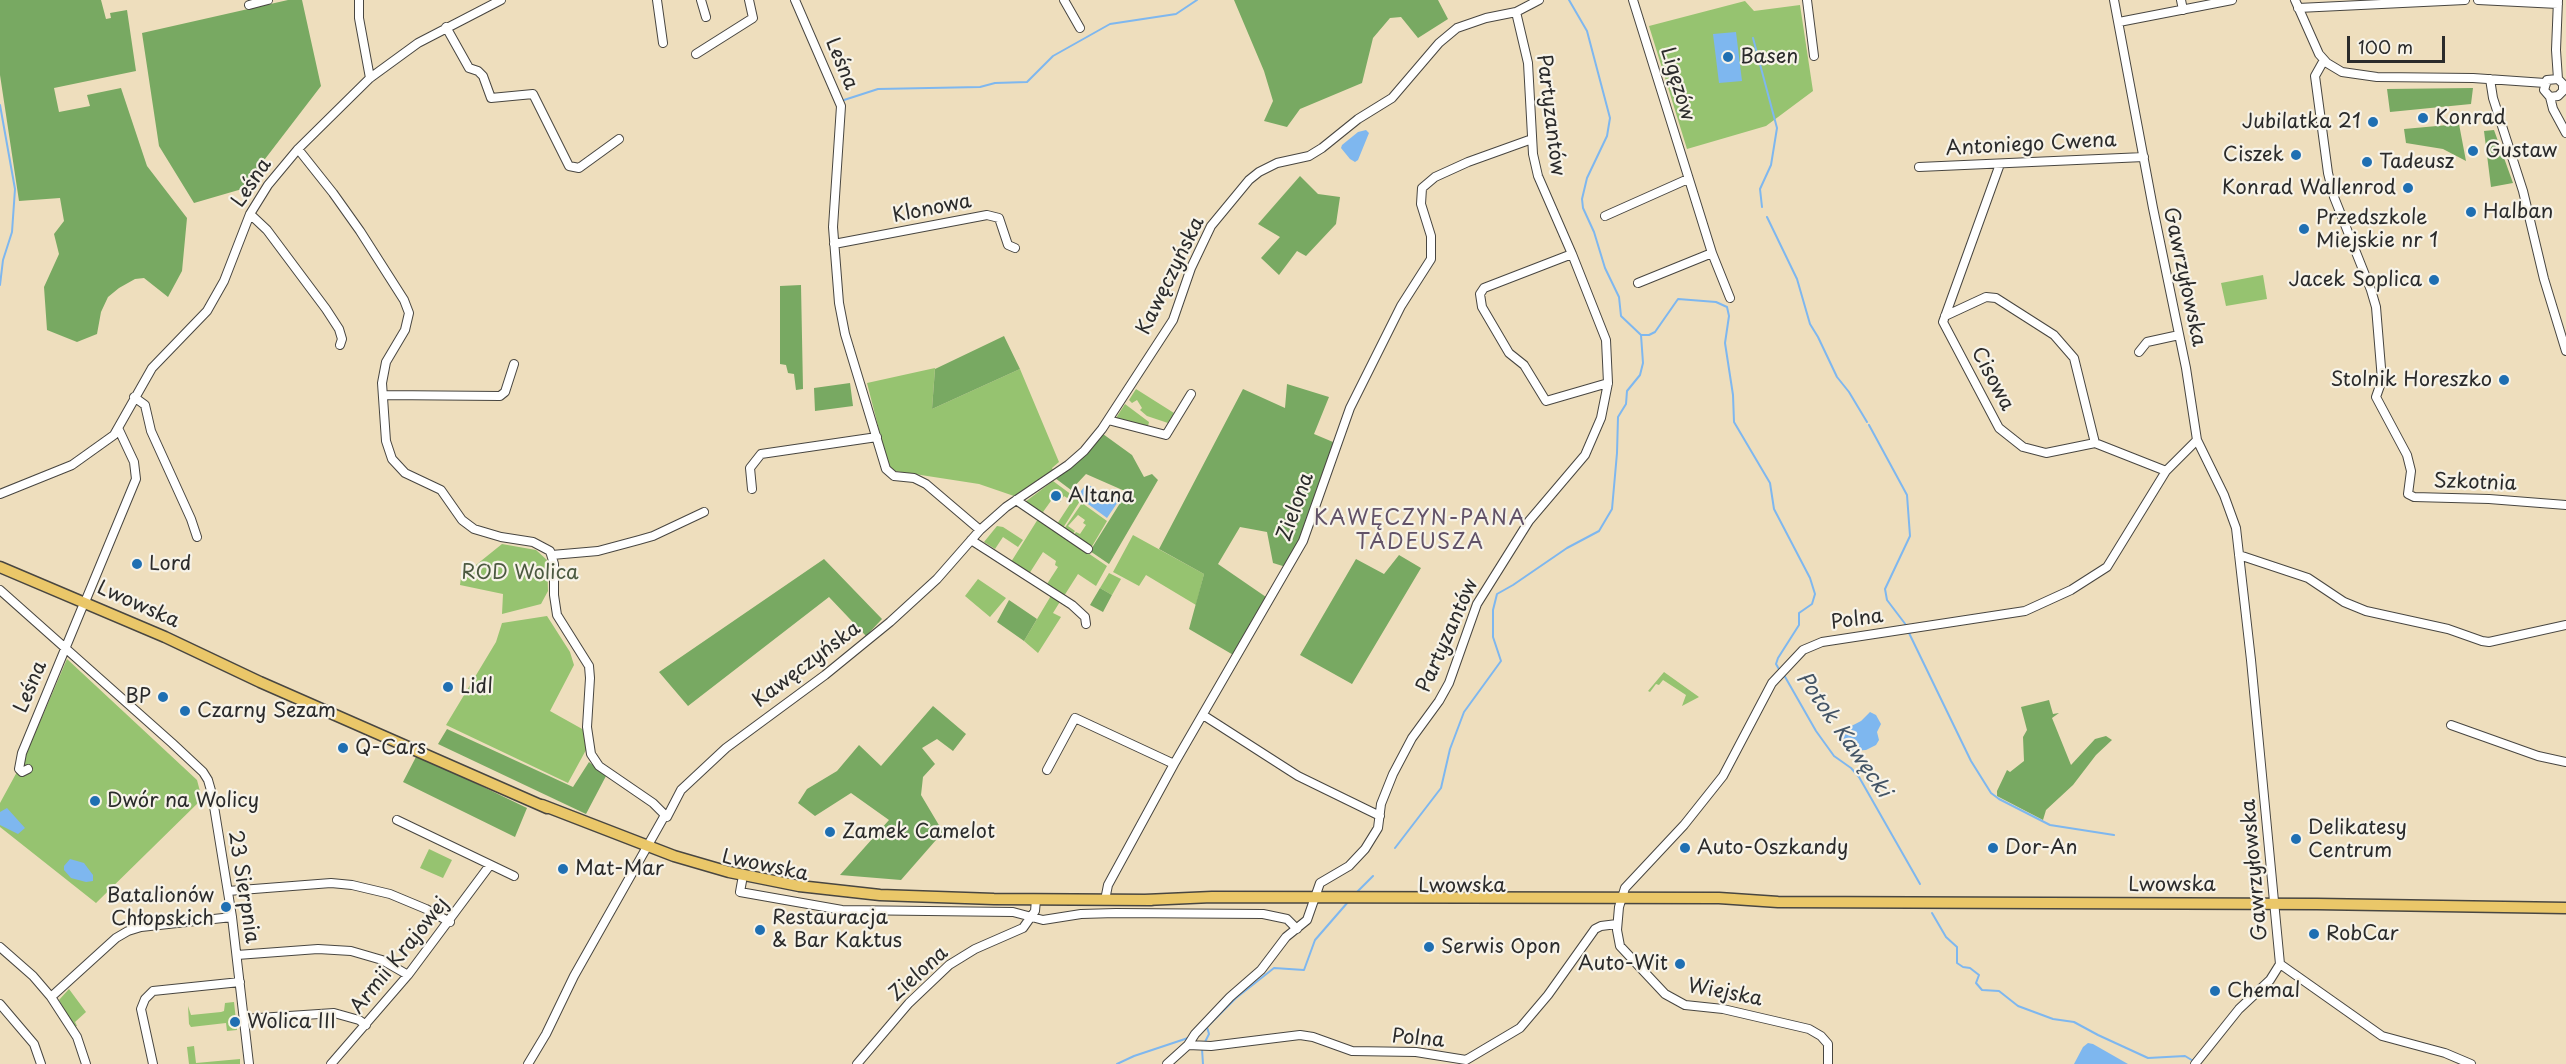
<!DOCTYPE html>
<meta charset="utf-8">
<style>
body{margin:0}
#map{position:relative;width:2566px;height:1064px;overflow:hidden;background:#eedebd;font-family:"Playpen Sans",sans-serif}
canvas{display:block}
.scale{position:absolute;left:2347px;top:36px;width:98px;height:27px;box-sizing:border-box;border:3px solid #2b2b2b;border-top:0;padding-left:8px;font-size:18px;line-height:21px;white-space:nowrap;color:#2b2b2b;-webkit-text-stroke:4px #f7f3e8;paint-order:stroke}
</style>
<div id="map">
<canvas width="2566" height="1064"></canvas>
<div class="scale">100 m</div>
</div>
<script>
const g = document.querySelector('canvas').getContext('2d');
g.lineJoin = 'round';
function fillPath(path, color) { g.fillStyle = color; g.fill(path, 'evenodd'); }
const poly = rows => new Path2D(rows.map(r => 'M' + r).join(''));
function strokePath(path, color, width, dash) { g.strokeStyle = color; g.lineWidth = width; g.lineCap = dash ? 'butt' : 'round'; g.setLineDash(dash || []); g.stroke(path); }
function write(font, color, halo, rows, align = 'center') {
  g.font = font + ' "Playpen Sans",sans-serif'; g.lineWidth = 4.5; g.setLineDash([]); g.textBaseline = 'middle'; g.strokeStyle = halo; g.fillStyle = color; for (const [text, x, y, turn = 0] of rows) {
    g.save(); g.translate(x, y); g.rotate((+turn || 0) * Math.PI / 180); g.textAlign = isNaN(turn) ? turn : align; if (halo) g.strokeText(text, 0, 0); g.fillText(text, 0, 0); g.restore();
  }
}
fillPath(poly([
 [1745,1,1754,11,1800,5,1813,91,1766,126,1687,149,1649,26],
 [2263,275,2267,299,2226,306,2221,283],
 [935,368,932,409,1020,369,1059,462,1052,468,1053,470,1014,496,979,484,895,471,888,465,867,383],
 [1136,389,1174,413,1168,423,1147,416,1140,410,1142,408,1137,400,1132,403,1129,400],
 [1125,404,1149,422,1148,426,1116,418],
 [1053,481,1080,501,1063,528,1057,524,1072,501,1064,496,1060,502,1053,498,1043,512,1045,515,1025,502],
 [1082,503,1107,521,1091,548,1073,536,1076,532,1080,534,1086,525,1083,523,1085,520,1078,515,1068,526,1075,531,1072,535,1064,529],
 [1038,519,1107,566,1096,586,1078,574,1064,596,1047,584,1058,567,1055,565,1056,561,1043,552,1029,574,1011,562],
 [997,526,1003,527,1023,540,1018,547,1003,537,995,549,984,542],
 [1133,535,1204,574,1196,605,1146,575,1139,586,1113,572],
 [502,544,536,550,547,560,548,591,541,604,502,614,503,594,460,585,461,577],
 [1109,573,1121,579,1112,595,1100,588],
 [978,579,1006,598,990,617,965,596],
 [1052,594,1061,600,1053,613,1061,617,1038,653,1024,641],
 [547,616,570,652,574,665,550,711,584,730,586,750,568,783,446,725,496,642,502,623],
 [67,659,197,780,202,799,96,903,0,827,0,803,24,759],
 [1664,672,1699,697,1682,706,1686,695,1663,680,1659,685,1656,684,1650,692,1648,691],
 [429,849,452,860,443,878,420,868],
 [69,989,86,1012,75,1022,77,1026,74,1027,59,1000],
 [234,1002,237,1030,227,1031,226,1023,191,1027,189,1024,188,1006,191,1015,221,1012,224,1011,225,1003],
 [194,1046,196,1063,240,1059,240,1064,189,1064,187,1047]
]), '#96c370');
fillPath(poly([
 [0,0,101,0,106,19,111,18,110,13,127,10,136,71,54,88,59,112,90,106,87,95,121,88,147,166,187,218,182,271,168,297,144,278,135,279,119,288,108,297,101,312,97,334,77,342,47,330,44,287,59,254,54,234,64,221,60,198,19,201,0,75],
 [288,0,302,0,321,86,242,189,194,203,159,146,142,33],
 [1234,0,1438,0,1448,19,1418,38,1401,17,1390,18,1373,38,1362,83,1300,109,1287,127,1264,121,1273,101,1264,71],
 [2473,88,2471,104,2390,112,2387,89],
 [2459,124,2466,161,2443,149,2406,143,2404,129],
 [2494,130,2513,183,2491,187,2484,131],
 [1300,176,1318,194,1340,197,1336,224,1306,256,1297,251,1279,275,1261,258,1280,237,1258,224],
 [801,285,803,389,796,390,794,374,788,373,786,365,780,364,780,286],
 [1004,336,1020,369,932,409,935,369],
 [850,383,853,406,815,411,814,388],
 [1287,384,1329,397,1314,434,1333,442,1305,533,1286,567,1273,563,1267,532,1240,527,1218,564,1266,597,1235,656,1189,629,1204,574,1159,549,1243,389,1285,408],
 [1103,434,1132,455,1144,477,1152,474,1158,480,1109,564,1090,551,1127,492,1086,474,1071,490,1055,478],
 [1399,555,1421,568,1352,684,1300,655,1356,559,1384,574],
 [824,559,882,619,866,636,829,597,688,706,659,672],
 [1100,588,1112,595,1103,612,1090,605],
 [1009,600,1037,619,1024,641,997,622],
 [2049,700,2053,714,2059,713,2052,718,2071,765,2095,739,2106,736,2112,740,2096,755,2073,785,2046,810,2043,820,1997,796,1997,791,2007,770,2010,772,2024,761,2023,737,2027,730,2021,707],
 [933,706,966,734,953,751,937,739,922,748,935,764,923,777,921,795,943,832,901,880,840,875,889,820,851,793,815,816,798,803,807,789,837,771,859,745,881,766],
 [447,729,573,787,589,762,606,776,586,814,438,744],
 [417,755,527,808,515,837,403,782]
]), '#78a962');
fillPath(poly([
 [1736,32,1742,81,1719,83,1713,34],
 [1366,130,1369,133,1358,160,1355,162,1350,159,1341,148,1342,145,1358,132],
 [1089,485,1101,493,1124,493,1107,518,1077,496,1085,486],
 [1870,712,1876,715,1881,724,1877,732,1879,740,1876,745,1866,750,1851,751,1846,748,1838,733,1861,721],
 [7,808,25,828,18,834,0,825,0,812],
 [70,859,84,863,93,875,93,881,86,882,71,878,64,870,64,866],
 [2088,1043,2093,1044,2128,1064,2074,1064,2083,1047]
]), '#7eb7ef');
strokePath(poly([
 [1569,0,1587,31,1610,118,1607,136,1587,178,1582,199,1583,208,1594,232,1605,268,1619,297,1621,316,1641,335,1649,335,1655,332,1678,299,1716,302,1727,307,1729,316,1725,343,1733,395,1734,422,1770,483,1774,509,1810,578,1815,594,1812,604,1799,613,1799,625,1778,658,1776,664,1780,671],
 [1753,38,1777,128,1771,165,1760,189,1762,207],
 [844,100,878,89,980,87,995,83,1027,82,1053,56,1110,24,1176,14,1197,0],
 [0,105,15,189,12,232,3,260,0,285],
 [1767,217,1797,279,1810,324,1818,337,1837,377,1849,392,1867,422],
 [1869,425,1907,495,1910,536,1885,589,1887,600,1906,625],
 [1909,633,1971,761,1991,793,1999,799,2050,825,2114,835],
 [1784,675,1816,731,1834,756,1851,768,1859,777,1920,884],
 [1395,848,1441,788,1450,749,1464,712,1501,661,1493,637,1493,610,1497,594,1513,585,1567,548,1599,531,1612,509,1617,453,1618,417,1626,404,1627,391,1640,375,1643,363,1641,335],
 [1356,893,1373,876],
 [1932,913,1946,937,1957,947,1957,963,1963,967,1970,968,1979,975,1976,983,1982,990,1999,991,2018,1006,2053,1019,2074,1022,2098,1035,2148,1058,2185,1056,2195,1062],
 [1199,1035,1236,998,1274,968,1304,970,1315,940,1348,902],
 [1204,1044,1209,1034,1207,1027],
 [1202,1049,1203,1064],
 [1117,1064,1134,1056,1188,1038]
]), '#7eb7ef', 2);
const minor = poly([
 [359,0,359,18,370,78],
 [657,0,663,43],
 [701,0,706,17],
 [795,0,841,106,833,227,839,303,845,334,886,469,894,476,914,478,926,484,980,530],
 [1064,0,1080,28],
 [1633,0,1712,253,1638,283],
 [1807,0,1814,56],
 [2114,0,2153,208,2186,368,2197,440,2224,495,2236,528,2251,660,2280,964,2382,1036,2445,1053,2471,1064],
 [2181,0,2183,10],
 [2295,0,2319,54,2327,63,2342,72,2377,77,2473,78,2545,83],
 [2478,0,2558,4],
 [249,5,268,0],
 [2298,8,2465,0],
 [2119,22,2232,0],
 [446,27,469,68,478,71,483,76,491,98,533,94,569,166,579,168,619,139],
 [696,54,753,18,749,0],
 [2324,60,2315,76,2328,173,2334,197,2371,290,2376,307,2382,380,2376,397,2407,455,2411,471,2408,494,2414,497,2489,499,2566,505],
 [2490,79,2493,98,2523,191,2544,279,2566,351],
 [2558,79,2556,50,2558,0],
 [2550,97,2558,96,2563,91,2563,84,2558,79,2547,80,2544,90,2550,97,2553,109,2566,133],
 [298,149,333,193,360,231,404,300,409,313,405,330,386,362,382,383,386,441,392,459,405,473,441,490,462,520,474,529,501,537,533,542,550,551,554,564,554,595,557,615,589,666,590,678,587,727,591,754,599,766,653,803,667,817,681,790,726,748,825,675,890,622,937,579,980,530,1006,507,1068,465,1084,451,1102,429,1173,320,1191,268,1211,226,1249,180,1259,172,1277,163,1309,156,1322,148,1358,119,1392,98,1439,43,1457,28,1486,18,1516,12,1539,0],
 [2000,164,1943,322,1999,428,2023,447,2046,453,2095,443,2166,471],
 [1919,167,2144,157],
 [250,214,267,230,326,309,339,329,342,339,340,345],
 [1605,216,1688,179],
 [834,244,987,215,999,218,1008,245,1015,248],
 [1712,253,1730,298],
 [1572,254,1484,288,1480,294,1482,307,1509,353,1524,365,1546,401,1608,383],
 [1945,316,1986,297,1996,298,2054,335,2074,358,2095,443],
 [2139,352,2147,342,2179,335],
 [383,395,500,396,505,392,514,364],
 [134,397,145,405,151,431,191,519,197,537],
 [1108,420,1166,435,1191,394],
 [752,489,750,468,761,454,877,437],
 [0,494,72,465,114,435,152,368,207,311,224,281,250,214,268,185,298,149,370,78,418,43,501,0],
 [1016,500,1088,549],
 [971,540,1072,605,1085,617,1086,624],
 [552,555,598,551,639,540,653,536,704,512],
 [2239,555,2308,578,2344,602,2366,611,2448,629,2482,641,2489,642,2566,625],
 [0,590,172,743,203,772,208,780,212,794,232,917,249,1064],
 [85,602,136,479,134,462,119,430],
 [1203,715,1298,776,1380,816],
 [2451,725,2538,756,2566,762],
 [28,769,22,772,19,769,22,753,82,608],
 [1047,770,1075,718,1174,764],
 [397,820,514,876],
 [742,881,740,892,842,910,1013,912,1043,920,1081,914,1116,913,1263,914,1287,919,1297,929],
 [228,891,331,883,352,885,390,894,426,909,450,922],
 [1105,900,1108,885,1174,764,1303,541,1350,408,1401,306,1431,259,1431,236,1421,204,1422,188,1435,177,1468,162,1532,139],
 [0,947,33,976,51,997,77,1037,86,1064],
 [237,955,318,949,351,951,382,960,408,975],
 [51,997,116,938,128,931,141,927,232,917],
 [0,1004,34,1044,41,1064],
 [244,1019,334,1013,359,1020,366,1025],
 [1188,1045,1211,1046,1300,1035,1313,1037,1352,1051,1416,1052,1466,1060,1520,1028,1548,995,1595,929,1601,926,1617,924],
 [153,1064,141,1009,145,999,153,991,240,982],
 [331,1064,408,975,490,865],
 [528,1064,546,1034,574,976,665,815],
 [857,1064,909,1003,949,965,975,949,1023,928,1035,911,1036,900],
 [1167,1064,1188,1045,1195,1034,1230,997,1261,970,1286,937,1307,920,1320,883,1349,866,1365,849,1378,828,1381,804,1393,774,1412,738,1439,701,1449,683,1477,604,1529,521,1585,455,1601,418,1608,383,1606,340,1572,254,1538,176,1533,154,1528,63,1516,12],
 [1828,1064,1828,1044,1821,1036,1809,1029,1723,1009,1685,1005,1665,994,1620,946,1617,930,1619,907,1625,888,1684,825,1723,776,1772,683,1803,650,1822,642,2025,611,2071,590,2107,567,2166,471,2197,440],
 [2195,1064,2239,1009,2270,980,2280,964]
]);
const major = poly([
 [0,567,165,637,260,682,547,808],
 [542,805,674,856,729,872,799,886,880,895,994,899,1152,900],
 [1145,900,1212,897,1719,898,1778,902,2317,904,2566,908]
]);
strokePath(minor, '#484641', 10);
strokePath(major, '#484641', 13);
strokePath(minor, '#fff', 8);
strokePath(major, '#eac769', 10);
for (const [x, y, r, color] of [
 [1728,57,6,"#1f6fb2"],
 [2423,118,6,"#1f6fb2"],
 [2373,122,6,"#1f6fb2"],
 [2473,151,6,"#1f6fb2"],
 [2296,155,6,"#1f6fb2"],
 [2367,162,6,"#1f6fb2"],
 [2408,188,6,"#1f6fb2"],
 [2471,212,6,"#1f6fb2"],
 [2304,229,6,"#1f6fb2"],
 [2434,280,6,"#1f6fb2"],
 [2504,380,6,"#1f6fb2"],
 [1056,496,6,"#1f6fb2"],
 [137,564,6,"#1f6fb2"],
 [448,687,6,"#1f6fb2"],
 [163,697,6,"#1f6fb2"],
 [185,711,6,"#1f6fb2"],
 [343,748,6,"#1f6fb2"],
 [95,801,6,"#1f6fb2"],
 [830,832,6,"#1f6fb2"],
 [2296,839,6,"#1f6fb2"],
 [1685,848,6,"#1f6fb2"],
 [1993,848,6,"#1f6fb2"],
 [563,869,6,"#1f6fb2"],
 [226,907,6,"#1f6fb2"],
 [760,930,6,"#1f6fb2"],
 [2314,934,6,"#1f6fb2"],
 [1429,947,6,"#1f6fb2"],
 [1680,964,6,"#1f6fb2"],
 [2215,991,6,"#1f6fb2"],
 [235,1022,6,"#1f6fb2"]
]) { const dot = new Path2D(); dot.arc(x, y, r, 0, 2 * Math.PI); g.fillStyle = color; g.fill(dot); strokePath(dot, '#f7f3e8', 2); }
write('20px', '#2b2b2b', '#f7f3e8', [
 ["Basen",1740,57],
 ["Konrad",2435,118],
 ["Jubilatka 21",2361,122,"right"],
 ["Gustaw",2485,151],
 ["Ciszek",2284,155,"right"],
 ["Tadeusz",2379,162],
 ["Konrad Wallenrod",2396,188,"right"],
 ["Halban",2483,212],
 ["Przedszkole",2316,218],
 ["Miejskie nr 1",2316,241],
 ["Jacek Soplica",2422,280,"right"],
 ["Stolnik Horeszko",2492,380,"right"],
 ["Altana",1068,496],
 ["Lord",149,564],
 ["Lidl",460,687],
 ["BP",151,697,"right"],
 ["Czarny Sezam",197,711],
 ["Q-Cars",355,748],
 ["Dwór na Wolicy",107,801],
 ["Delikatesy",2308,828],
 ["Centrum",2308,851],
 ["Zamek Camelot",842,832],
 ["Auto-Oszkandy",1697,848],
 ["Dor-An",2005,848],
 ["Mat-Mar",575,869],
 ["Batalionów",214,896,"right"],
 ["Chłopskich",214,919,"right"],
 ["Restauracja",772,918],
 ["& Bar Kaktus",772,941],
 ["RobCar",2326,934],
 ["Serwis Opon",1441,947],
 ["Auto-Wit",1668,964,"right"],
 ["Chemal",2227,991],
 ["Wolica III",247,1022]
], 'left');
write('20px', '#2b2b2b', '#f7f3e8', [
 ["Leśna",841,64,67],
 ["Ligęzów",1677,84,73],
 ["Partyzantów",1550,115,83],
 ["Antoniego Cwena",2031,145,-3],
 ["Leśna",252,183,-56],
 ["Klonowa",932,209,-11],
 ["Kawęczyńska",1171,276,-64],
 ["Gawrzyłowska",2184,277,78],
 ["Cisowa",1992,379,62],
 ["Szkotnia",2475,483,2],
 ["Zielona",1296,507,-70],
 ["Lwowska",138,605,24],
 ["Polna",1857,620,-8],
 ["Partyzantów",1448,636,-66],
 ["Kawęczyńska",807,665,-37],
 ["Leśna",31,687,-67],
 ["Lwowska",765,866,12],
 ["Gawrzyłowska",2255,870,-95],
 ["Lwowska",2172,885],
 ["Lwowska",1462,886],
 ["23 Sierpnia",243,887,81],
 ["Armii Krajowej",400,956,-51],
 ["Zielona",919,974,-42],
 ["Wiejska",1725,993,11],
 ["Polna",1418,1039,5]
]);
write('20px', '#4b5940', '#f7f3e8', [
 ["ROD Wolica",520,573]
]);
g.letterSpacing = '1.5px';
write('21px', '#625268', '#f7f3e8', [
 ["KAWĘCZYN-PANA",1420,519],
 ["TADEUSZA",1420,543]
]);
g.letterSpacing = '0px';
write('italic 21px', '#456', '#f7f3e8', [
 ["Potok Kawęcki",1843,735,55]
]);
</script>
